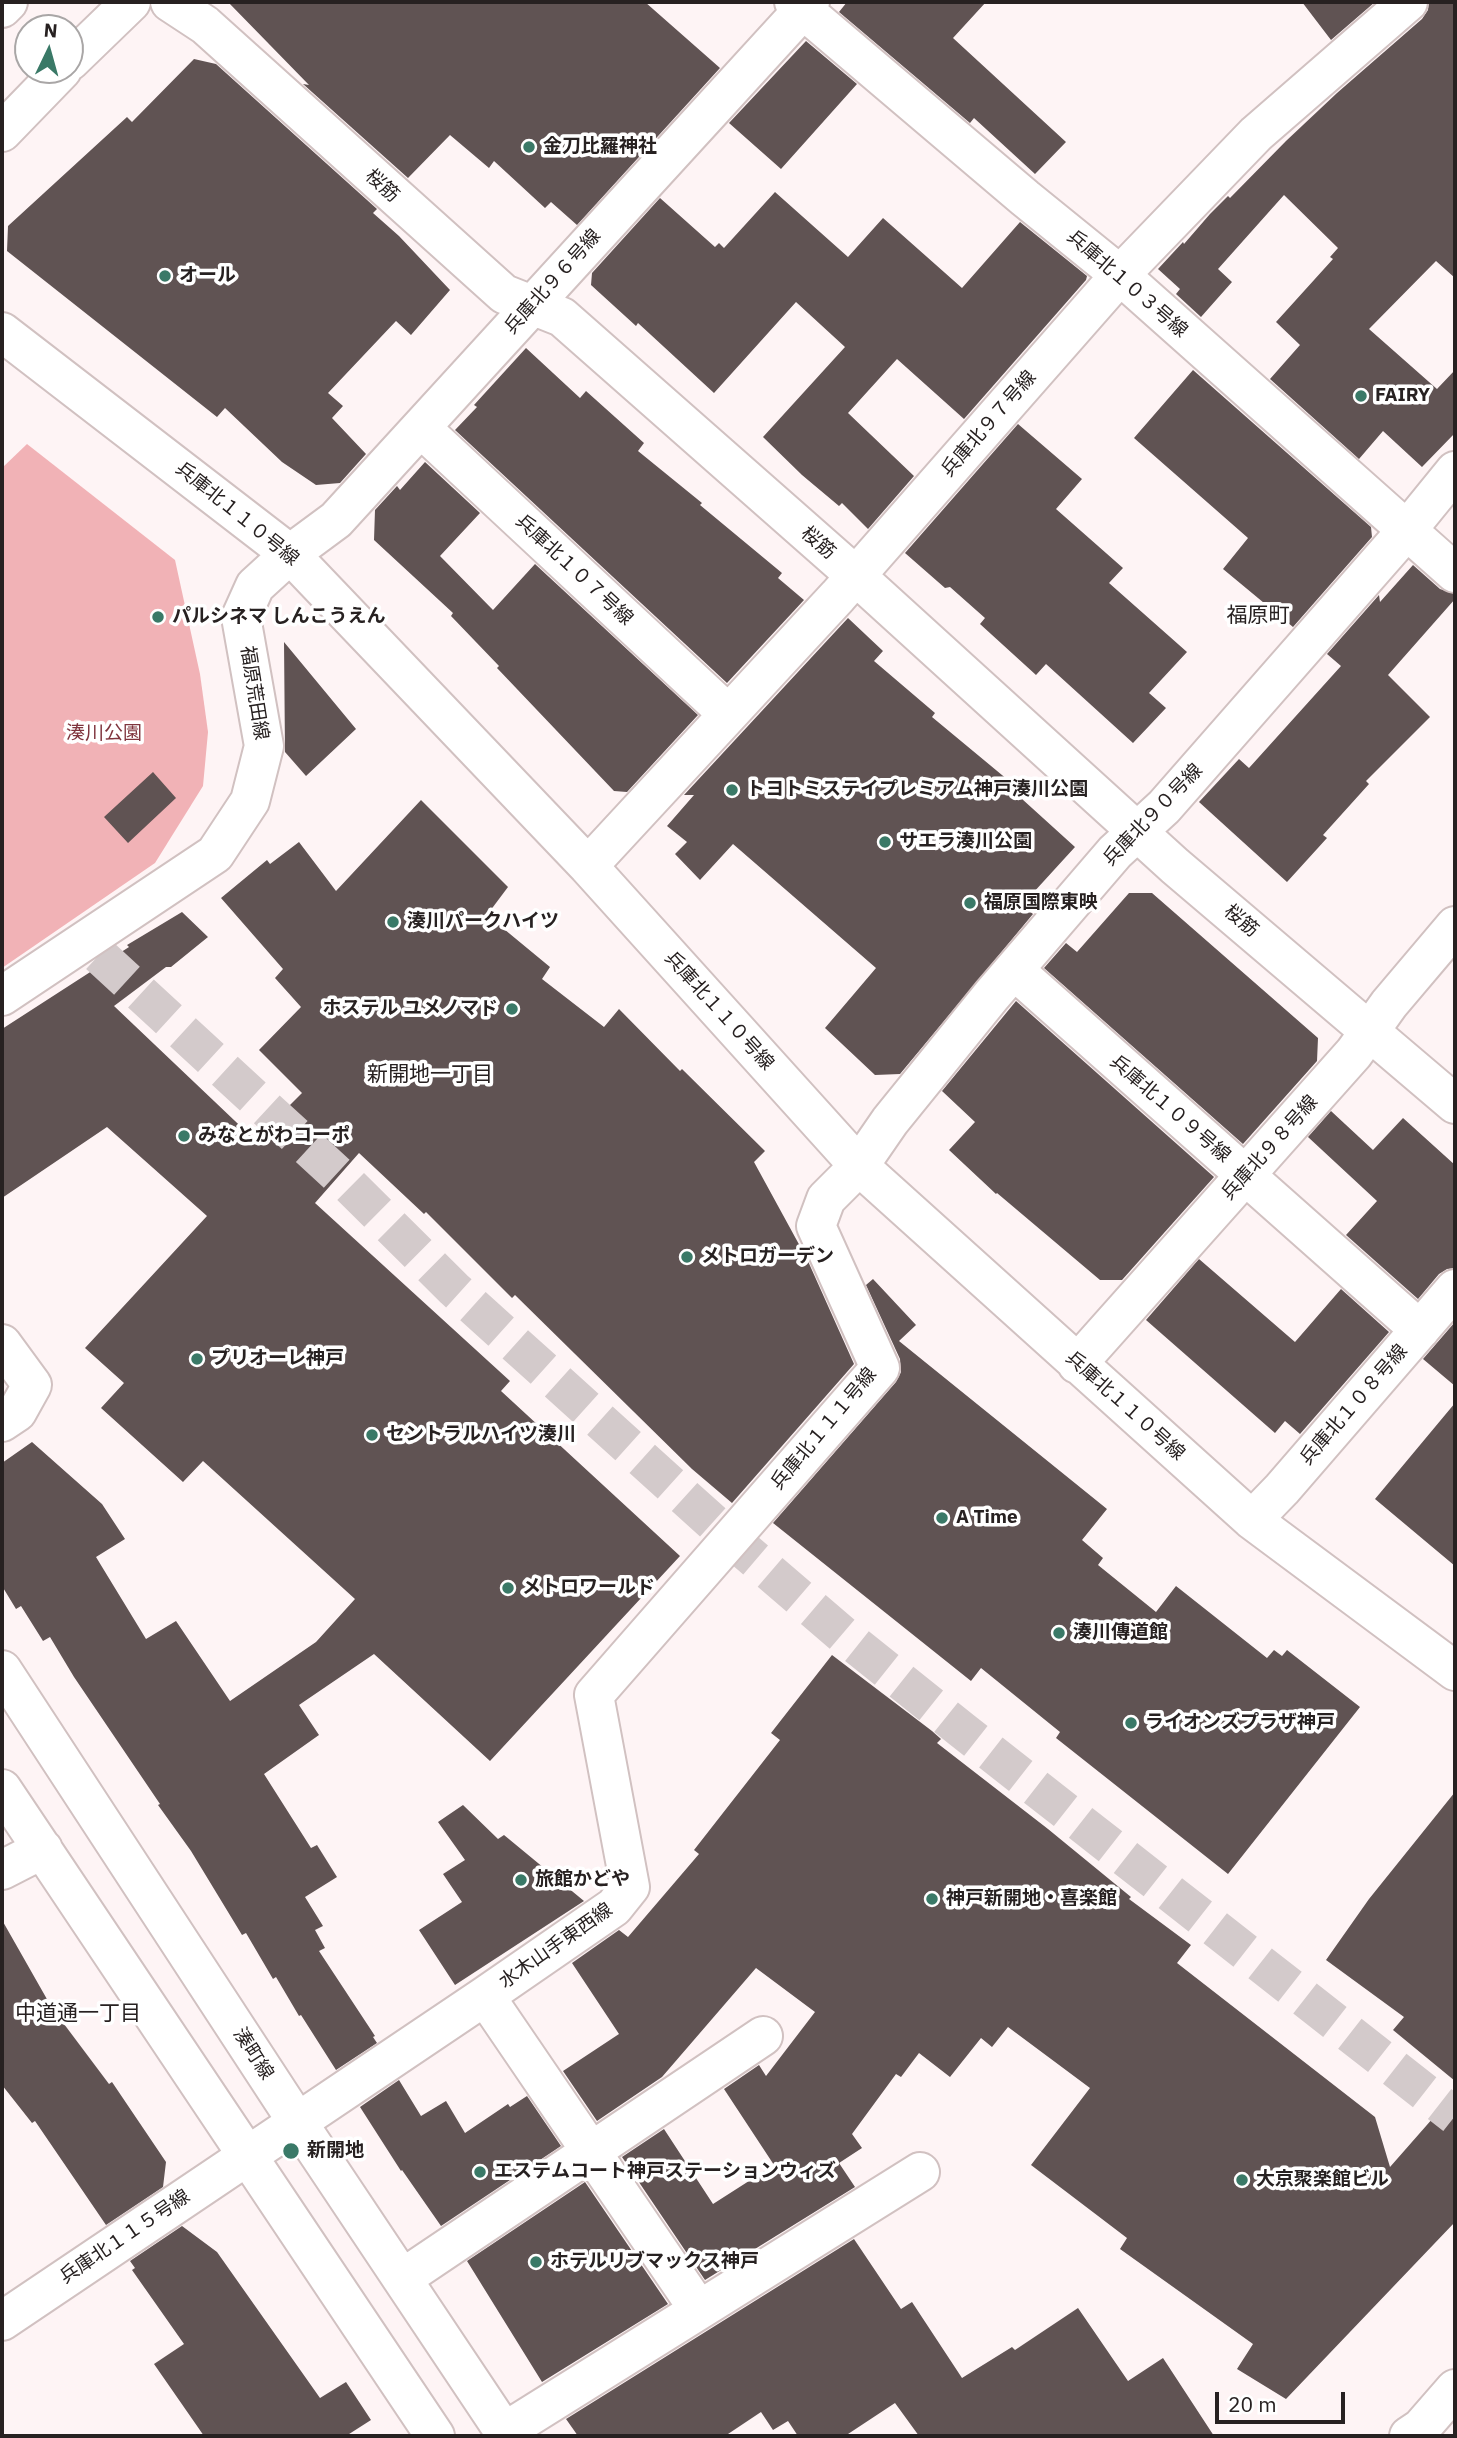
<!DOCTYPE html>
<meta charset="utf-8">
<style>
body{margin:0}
#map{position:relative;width:1457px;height:2438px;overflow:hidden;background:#fef4f5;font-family:"IBM Plex Sans",sans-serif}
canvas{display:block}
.frame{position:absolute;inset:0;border:4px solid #272121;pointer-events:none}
.north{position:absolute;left:14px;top:14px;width:70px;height:70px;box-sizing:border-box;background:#fff;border:2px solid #a9a6a6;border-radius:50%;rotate:5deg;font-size:19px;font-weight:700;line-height:28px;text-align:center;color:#272121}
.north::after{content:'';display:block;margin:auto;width:24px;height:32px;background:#3a7967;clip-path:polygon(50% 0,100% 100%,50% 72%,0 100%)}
.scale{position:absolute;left:1215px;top:2392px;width:130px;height:32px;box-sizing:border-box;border:4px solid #272121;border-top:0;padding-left:9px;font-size:21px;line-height:24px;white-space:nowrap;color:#272121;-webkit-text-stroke:5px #fff;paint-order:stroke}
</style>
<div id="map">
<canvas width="1457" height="2438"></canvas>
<div class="frame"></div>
<div class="north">N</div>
<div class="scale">20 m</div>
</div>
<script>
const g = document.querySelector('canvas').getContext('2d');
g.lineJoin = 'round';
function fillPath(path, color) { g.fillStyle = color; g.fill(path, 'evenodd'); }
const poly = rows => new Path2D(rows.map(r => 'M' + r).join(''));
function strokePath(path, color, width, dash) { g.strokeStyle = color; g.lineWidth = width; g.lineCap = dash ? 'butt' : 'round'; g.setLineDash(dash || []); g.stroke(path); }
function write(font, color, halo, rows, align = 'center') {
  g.font = font + ' "IBM Plex Sans","Noto Sans JP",sans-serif'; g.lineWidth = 7; g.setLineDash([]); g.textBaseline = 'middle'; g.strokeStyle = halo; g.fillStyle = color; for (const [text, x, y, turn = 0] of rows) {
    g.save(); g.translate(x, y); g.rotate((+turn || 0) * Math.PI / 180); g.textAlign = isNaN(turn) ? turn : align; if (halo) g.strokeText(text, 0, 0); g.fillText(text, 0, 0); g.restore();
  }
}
fillPath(poly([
 [27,444,175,560,200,674,208,732,203,786,155,863,2,968,2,468]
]), '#f1b2b6');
fillPath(poly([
 [228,2,645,2,720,68,577,225,551,202,545,208,494,161,489,168,450,135,408,178,303,84,309,85],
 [847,2,986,2,953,38,1066,142,1035,174,974,118,970,123,839,12],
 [1302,2,1375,2,1331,40],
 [1429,2,1455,4,1455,278,1436,261,1369,329,1437,389,1455,370,1455,433,1422,467,1383,431,1359,459,1270,379,1300,345,1276,322,1333,259,1330,257,1338,248,1284,195,1218,269,1232,282,1201,317,1176,294,1180,289,1158,269,1183,242,1184,244,1210,214,1228,196,1230,198,1286,141,1337,93,1422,19,1428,10],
 [806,41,857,84,781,169,729,123],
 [194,59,216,64,377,209,373,213,399,236,450,290,411,335,396,321,328,393,343,406,332,418,366,454,340,483,316,485,282,462,225,408,217,417,7,251,8,226,127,117,132,122],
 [775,192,848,257,883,218,962,288,1020,222,1087,276,1086,280,964,419,897,359,848,413,914,476,868,529,842,503,839,506,802,475,763,437,845,347,796,302,714,393,638,323,636,326,591,285,592,273,660,198,715,247,719,243,724,248],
 [526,348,580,398,586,391,644,443,638,451,702,503,700,505,782,573,778,578,804,600,727,683,455,430,477,407,474,405],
 [1193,370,1371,527,1372,537,1293,627,1223,569,1248,538,1134,438],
 [1018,424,1082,479,1056,509,1123,568,1109,583,1187,652,1149,693,1166,708,1133,743,1046,664,1036,675,980,624,985,618,950,587,945,588,905,553],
 [425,462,480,513,440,556,493,610,535,564,698,715,627,792,614,791,497,668,499,666,451,616,453,613,374,540,375,510,397,486,400,490],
 [1413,565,1440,589,1455,594,1455,599,1388,675,1430,717,1366,781,1369,784,1323,835,1327,838,1287,882,1199,802,1239,759,1249,768,1341,666,1327,654,1379,595,1380,602],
 [848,618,883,651,874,661,935,713,932,717,1014,785,1011,789,1075,847,1022,905,1033,914,900,1074,875,1075,825,1028,876,968,733,844,700,880,675,854,687,842,667,826,694,795,684,795],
 [284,642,356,729,306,776,285,752],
 [153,772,176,798,128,843,104,817],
 [421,800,508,887,487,915,550,967,542,979,604,1027,619,1009,680,1071,682,1069,765,1151,754,1162,807,1259,854,1364,732,1503,692,1469,515,1295,512,1298,426,1212,424,1214,359,1153,315,1203,510,1381,501,1391,680,1556,490,1761,374,1654,299,1705,319,1735,264,1774,311,1848,317,1845,337,1877,305,1897,323,1926,315,1930,325,1948,319,1951,375,2036,373,2037,377,2043,336,2070,301,2015,299,2016,276,1977,273,1979,246,1933,242,1935,191,1851,158,1805,160,1804,74,1677,50,1637,43,1641,21,1606,16,1609,2,1586,2,1463,32,1442,102,1504,125,1539,96,1557,146,1639,176,1621,230,1701,316,1642,355,1599,203,1461,183,1482,101,1408,124,1383,85,1348,207,1216,107,1127,2,1198,2,1029,129,947,127,945,182,912,208,937,171,967,166,967,114,1006,255,1140,302,1093,259,1050,301,1007,275,978,283,969,221,898,267,860,270,864,299,842,336,891],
 [1129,893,1152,893,1318,1038,1317,1061,1243,1144,1044,968,1066,943,1077,952],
 [1016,1001,1214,1177,1122,1280,1100,1280,997,1193,996,1194,949,1150,975,1122,942,1091],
 [1331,1111,1373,1150,1403,1118,1455,1165,1455,1268,1447,1269,1439,1274,1418,1299,1346,1235,1377,1201,1308,1137],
 [1199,1259,1295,1342,1341,1289,1389,1332,1300,1434,1285,1421,1275,1433,1146,1320],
 [873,1279,916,1325,899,1341,1107,1509,1082,1540,1103,1558,1098,1565,1156,1612,1176,1586,1267,1658,1274,1650,1282,1656,1287,1650,1360,1707,1228,1874,1056,1738,1060,1732,981,1668,971,1681,773,1523,896,1382,901,1372,900,1359,866,1285],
 [1455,1322,1455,1386,1423,1359],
 [1455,1403,1455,1566,1375,1499],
 [832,1655,932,1731,941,1739,937,1743,1048,1829,1131,1897,1129,1899,1191,1945,1177,1963,1375,2117,1390,2167,1455,2093,1455,2222,1286,2399,1237,2369,1253,2344,1120,2249,1127,2238,1031,2165,1090,2088,1008,2027,992,2047,981,2038,950,2077,919,2053,901,2077,896,2074,852,2134,862,2148,839,2163,855,2187,705,2280,622,2157,664,2129,713,2204,774,2165,724,2089,759,2065,766,2076,815,2012,756,1968,662,2077,597,2121,563,2071,619,2034,572,1963,619,1930,628,1937,699,1854,694,1850,780,1740,771,1733],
 [1455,1792,1455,2081,1393,2030,1404,2017,1326,1960,1369,1899],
 [463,1805,498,1839,504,1835,584,1901,455,1985,419,1930,462,1902,443,1874,465,1860,438,1822],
 [2,1920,52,2008,109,2084,112,2082,166,2162,163,2187,106,2225,35,2121,32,2123,2,2085],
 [399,2080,421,2116,446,2101,465,2133,508,2104,510,2107,527,2096,561,2146,441,2226,402,2170,401,2171,360,2107],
 [585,2182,668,2304,542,2382,467,2261],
 [182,2226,217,2252,320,2398,346,2382,371,2420,346,2436,204,2436,154,2364,184,2344,132,2270,135,2268,130,2261],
 [854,2239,901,2309,912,2302,962,2378,1012,2347,1015,2350,1078,2308,1128,2381,1163,2358,1214,2436,919,2436,895,2403,845,2436,798,2436,788,2421,773,2430,761,2412,725,2436,578,2436,566,2419]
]), '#605353');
strokePath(poly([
 [99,955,349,1185,454,1289,730,1538,843,1635,962,1730,1455,2116]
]), '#d3cacb', 38, [38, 19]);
const minor = poly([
 [170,2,205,25,504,294,562,317,856,576,1175,866,1455,1104],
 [794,2,1025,198,1120,275,1455,573],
 [2,332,290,554,588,866,859,1166,1252,1520,1455,1671],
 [421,428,727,713],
 [588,866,838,596,1120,275,1256,134,1408,2],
 [1014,970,1420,1330],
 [2,996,215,854,250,801,264,746,241,617,255,586,290,554,336,520,810,2],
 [2,1344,32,1385,17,1412,2,1422],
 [1077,1364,1354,1053,1389,1004,1455,926],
 [1252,1520,1282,1489,1455,1289],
 [2,1670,298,2123,507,2436],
 [2,1789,435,2436],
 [2,1870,43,1849],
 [485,1996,699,2310],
 [403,2278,763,2036],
 [2,2321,485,1996,614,1907,630,1887,594,1695,880,1368,816,1226,826,1199,859,1166,890,1121,992,995,1115,852,1164,807,1407,530,1455,471],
 [504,2432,920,2172]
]);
const major = poly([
 [2,8,8,2],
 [70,61,131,2],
 [2,132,62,70]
]);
const highway = poly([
 [1409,2436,1421,2428,1455,2389]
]);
strokePath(minor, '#d1c1c1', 42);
strokePath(major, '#d1c1c1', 42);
strokePath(highway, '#d1c1c1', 42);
strokePath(minor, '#fff', 38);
strokePath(major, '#fff', 38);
strokePath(highway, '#fff', 38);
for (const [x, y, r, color] of [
 [529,147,7,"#3a7967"],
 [165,276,7,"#3a7967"],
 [1361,396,7,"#3a7967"],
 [158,617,7,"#3a7967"],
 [732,790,7,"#3a7967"],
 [885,842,7,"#3a7967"],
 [970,903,7,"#3a7967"],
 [393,922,7,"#3a7967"],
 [512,1009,7,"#3a7967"],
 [184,1136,7,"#3a7967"],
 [687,1257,7,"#3a7967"],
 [197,1359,7,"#3a7967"],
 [372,1435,7,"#3a7967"],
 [942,1518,7,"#3a7967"],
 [508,1588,7,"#3a7967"],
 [1059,1633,7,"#3a7967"],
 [1131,1723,7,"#3a7967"],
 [521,1880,7,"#3a7967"],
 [932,1899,7,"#3a7967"],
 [291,2151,9,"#3a7967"],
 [480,2172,7,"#3a7967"],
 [1242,2180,7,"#3a7967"],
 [536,2262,7,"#3a7967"]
]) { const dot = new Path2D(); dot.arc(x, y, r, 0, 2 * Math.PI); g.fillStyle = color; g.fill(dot); strokePath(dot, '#fff', 2.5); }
write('bold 19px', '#272121', '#fff', [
 ["金刀比羅神社",543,147],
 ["オール",179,276],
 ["FAIRY",1375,396],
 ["パルシネマ しんこうえん",172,617],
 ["トヨトミステイプレミアム神戸湊川公園",746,790],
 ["サエラ湊川公園",899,842],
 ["福原国際東映",984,903],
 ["湊川パークハイツ",407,922],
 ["ホステル ユメノマド",498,1009,"right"],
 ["みなとがわコーポ",198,1136],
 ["メトロガーデン",701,1257],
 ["プリオーレ神戸",211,1359],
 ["セントラルハイツ湊川",386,1435],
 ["A Time",956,1518],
 ["メトロワールド",522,1588],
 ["湊川傳道館",1073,1633],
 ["ライオンズプラザ神戸",1145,1723],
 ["旅館かどや",535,1880],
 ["神戸新開地・喜楽館",946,1899],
 ["新開地",307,2151],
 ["エステムコート神戸ステーションウィズ",494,2172],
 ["大京聚楽館ビル",1256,2180],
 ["ホテルリブマックス神戸",550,2262]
], 'left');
write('19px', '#272121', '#fff', [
 ["桜筋",382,186,42],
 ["兵庫北９６号線",553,282,-48],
 ["兵庫北１０３号線",1127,284,41],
 ["兵庫北９７号線",989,424,-49],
 ["兵庫北１１０号線",237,514,39],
 ["桜筋",818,543,41],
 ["兵庫北１０７号線",574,570,43],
 ["福原荒田線",254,693,81],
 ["兵庫北９０号線",1153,815,-46],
 ["桜筋",1241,921,40],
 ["兵庫北１１０号線",719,1011,48],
 ["兵庫北１０９号線",1170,1109,41],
 ["兵庫北９８号線",1270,1148,-48],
 ["兵庫北１０８号線",1354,1405,-49],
 ["兵庫北１１０号線",1125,1406,42],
 ["兵庫北１１１号線",824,1429,-50],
 ["水木山手東西線",556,1946,-35],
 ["湊町線",253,2054,57],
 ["兵庫北１１５号線",125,2237,-34]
]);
write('19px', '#7f343d', '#fff', [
 ["湊川公園",104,734]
]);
write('21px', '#272121', '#fff', [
 ["福原町",1258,616],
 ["新開地一丁目",430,1075],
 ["中道通一丁目",78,2014]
]);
</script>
